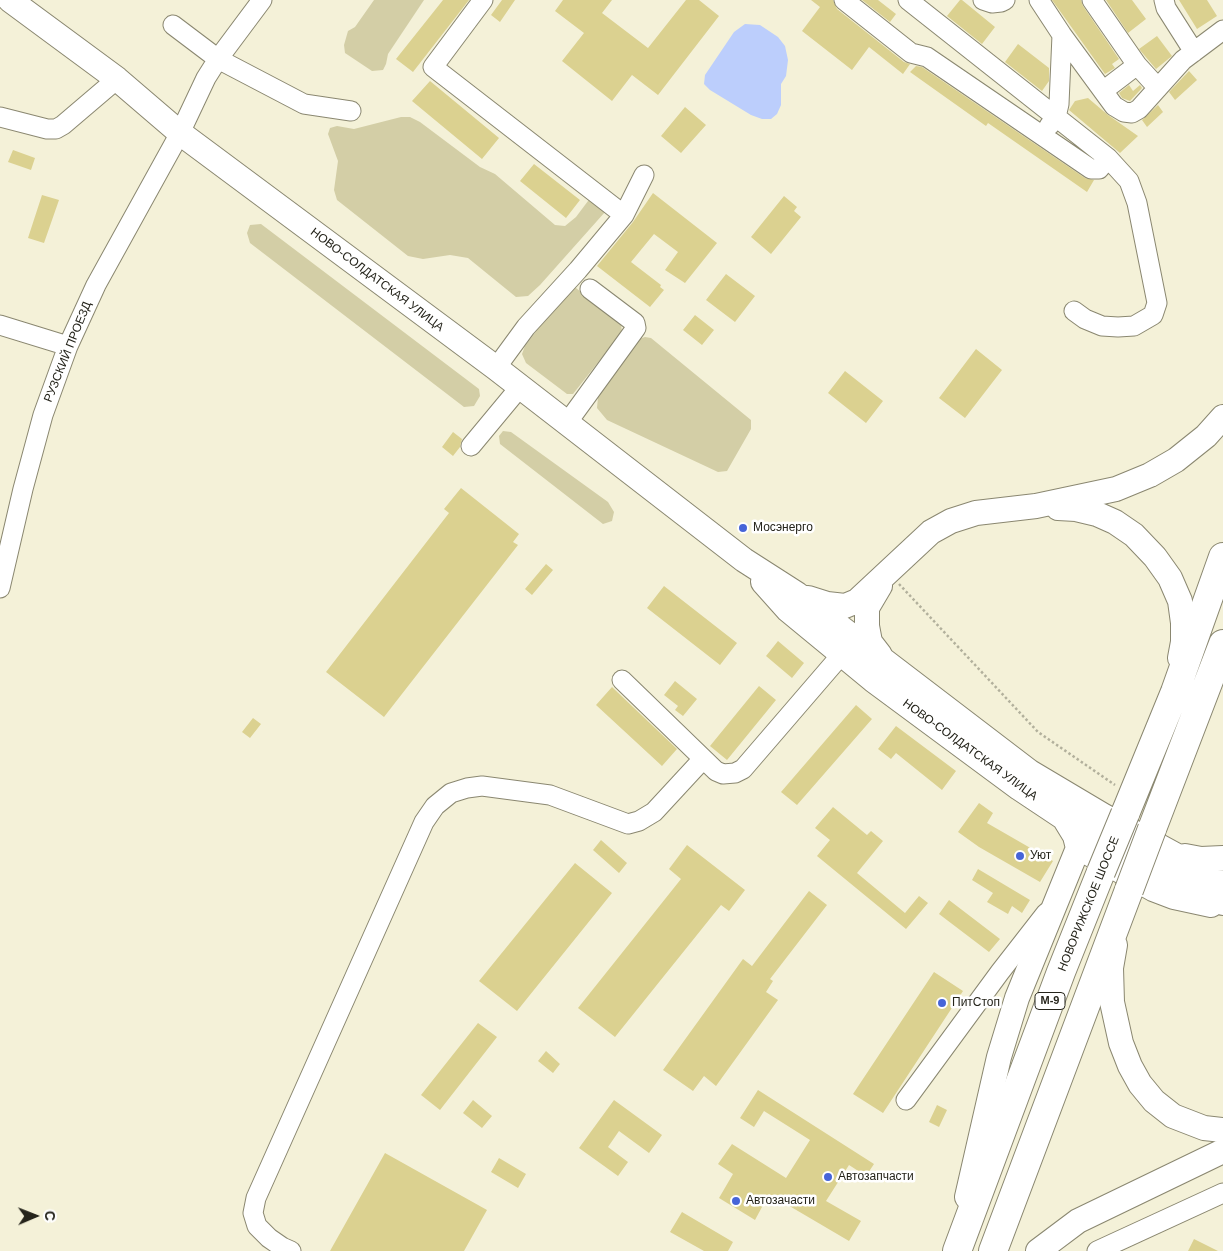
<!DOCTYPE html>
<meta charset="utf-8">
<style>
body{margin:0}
#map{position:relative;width:1223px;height:1251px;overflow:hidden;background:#f4f1d8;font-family:Arial,sans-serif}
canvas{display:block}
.north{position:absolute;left:10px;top:1191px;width:50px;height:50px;-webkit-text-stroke:4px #fff;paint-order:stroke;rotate:89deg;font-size:14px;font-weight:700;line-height:20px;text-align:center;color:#25241b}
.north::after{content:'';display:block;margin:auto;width:18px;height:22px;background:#25241b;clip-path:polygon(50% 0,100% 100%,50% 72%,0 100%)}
</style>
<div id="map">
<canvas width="1223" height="1251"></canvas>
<div class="north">С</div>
</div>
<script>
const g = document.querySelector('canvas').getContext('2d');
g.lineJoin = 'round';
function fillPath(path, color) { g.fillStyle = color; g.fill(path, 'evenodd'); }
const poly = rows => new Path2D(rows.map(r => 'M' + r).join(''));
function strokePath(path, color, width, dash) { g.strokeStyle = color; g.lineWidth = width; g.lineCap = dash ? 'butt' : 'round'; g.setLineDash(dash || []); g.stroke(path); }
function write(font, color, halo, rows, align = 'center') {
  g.font = font + ' Arial,sans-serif'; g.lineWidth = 5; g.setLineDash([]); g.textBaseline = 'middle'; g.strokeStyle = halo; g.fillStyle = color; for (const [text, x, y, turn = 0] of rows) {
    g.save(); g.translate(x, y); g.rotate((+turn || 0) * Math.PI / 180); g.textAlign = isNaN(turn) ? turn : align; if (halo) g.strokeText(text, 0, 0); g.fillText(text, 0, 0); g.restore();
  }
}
fillPath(poly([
 [374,0,424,0,388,54,386,64,383,70,372,71,345,53,344,45,348,31,355,27],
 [401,117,410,117,420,122,480,167,495,174,555,225,565,226,576,217,588,201,593,197,605,212,540,285,528,296,516,297,468,258,450,255,423,259,408,256,337,200,334,190,338,161,328,134,330,128,337,126,354,129],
 [261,224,479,389,480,396,474,406,464,407,250,243,247,233,250,225],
 [576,288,621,324,622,332,573,394,567,394,526,363,522,354,525,346,568,289],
 [645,337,651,338,751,420,751,429,727,471,718,472,607,420,597,408,598,397,636,340],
 [503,431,511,432,608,502,614,512,612,521,603,524,500,444,499,436]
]), '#d3cea6');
fillPath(poly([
 [745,24,760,25,778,37,785,46,788,60,786,76,781,84,781,105,777,114,771,119,762,119,751,115,710,90,704,84,705,75,734,32]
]), '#bccefc');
fillPath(poly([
 [443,0,469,0,413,72,396,59],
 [502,0,515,0,500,22,491,15],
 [563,0,612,0,602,13,648,48,686,0,699,0,719,16,658,95,632,75,612,101,562,61,584,33,555,11],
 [811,0,833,0,837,9,904,62,910,64,903,74,869,47,852,70,802,31,820,7],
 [862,0,878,0,896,14,890,22],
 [960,0,962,0,995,27,982,44,947,16],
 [1052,0,1081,0,1083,6,1119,59,1112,64,1115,68,1105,74],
 [1106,0,1132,0,1146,19,1128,33],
 [1179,0,1207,0,1217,16,1197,29],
 [1157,36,1172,56,1156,69,1139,49],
 [1018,44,1049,68,1049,81,1042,91,1005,62],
 [916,66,922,67,1085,178,1094,180,1087,192,988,123,986,126,910,72],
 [1189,71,1197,80,1175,100,1169,92],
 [430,81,499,138,482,159,412,101],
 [1129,85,1133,91,1140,85,1142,88,1130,101,1122,98,1119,93],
 [1088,98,1108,115,1138,136,1120,153,1069,110,1075,101],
 [1158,105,1163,112,1147,127,1142,120],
 [685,107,706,125,681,153,661,136],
 [13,150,35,158,31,170,8,162],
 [534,164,580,200,566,218,520,181],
 [653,193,717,243,685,283,665,270,678,252,654,234,631,262,661,285,660,287,664,290,650,307,597,266,633,222],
 [42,195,59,200,44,243,28,238],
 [784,196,797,207,794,211,801,217,771,254,751,237],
 [726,274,755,296,735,322,706,300],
 [695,315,714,330,702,345,683,330],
 [976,349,1002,370,965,418,939,398],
 [845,371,883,401,866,423,828,393],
 [453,432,462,439,460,447,453,456,442,447],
 [461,488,519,534,513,542,518,545,384,717,326,672,449,513,444,509],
 [546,564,553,570,532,595,525,589],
 [664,586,737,643,720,665,647,608],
 [778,641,804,663,792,678,766,656],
 [675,681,697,699,683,716,675,710,678,706,664,695],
 [759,686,776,700,727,760,710,746],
 [612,687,677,749,662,766,596,705],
 [856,705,872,719,797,805,781,792],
 [253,718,261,724,250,738,242,732],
 [896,726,956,771,942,790,896,753,891,759,878,749],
 [979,803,993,813,987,823,1053,861,1040,882,979,847,958,832],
 [833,807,867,835,871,831,883,841,857,873,905,913,919,896,928,903,906,929,817,856,830,840,815,828],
 [601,840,627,863,619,873,593,850],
 [687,845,745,890,729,911,721,905,615,1037,578,1008,681,879,669,869],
 [575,863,612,893,517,1011,479,981],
 [978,869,1030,900,1022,913,1012,906,1008,914,987,902,993,893,972,880],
 [809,891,827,905,770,979,773,981,766,992,778,1000,716,1086,704,1076,693,1091,663,1070,743,959,752,966],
 [949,900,1000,939,989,952,939,914],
 [934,972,963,991,883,1113,853,1094],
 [478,1023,497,1037,440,1110,421,1095],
 [546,1051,560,1064,553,1073,538,1061],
 [758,1090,874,1164,866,1176,849,1165,826,1201,861,1221,849,1241,769,1194,755,1220,719,1198,733,1174,718,1164,732,1144,786,1178,810,1140,764,1111,754,1127,740,1118],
 [473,1100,492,1116,482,1128,463,1113],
 [614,1100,662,1135,649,1153,619,1131,608,1147,628,1162,618,1176,579,1148],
 [937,1105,947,1110,939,1127,929,1122],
 [385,1153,487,1210,464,1251,330,1251],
 [499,1158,526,1174,518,1188,491,1172],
 [682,1212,733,1242,728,1251,704,1251,670,1232],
 [1194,1239,1218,1251,1188,1251]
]), '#dbd190');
const minor = poly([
 [483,0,433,67,624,215],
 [844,0,911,53,927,57,1091,169,1099,169,1108,158],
 [908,0,1108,158,1129,181,1137,203,1157,303,1153,315,1134,326,1118,327,1102,326,1085,319,1074,311],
 [983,0,992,3,1001,2,1005,0],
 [1039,0,1062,35,1114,106,1124,112,1132,113,1139,109,1183,60,1223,30],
 [1092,0,1137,65,1158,88],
 [1164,0,1166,8,1194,52],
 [173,25,218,59,304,104,351,111],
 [1103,91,1137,65],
 [0,117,47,129,56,129,63,125,117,79],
 [1049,126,1056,117,1059,104,1062,35],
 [0,325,68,346],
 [496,368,526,327,578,270,624,215,644,175],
 [567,423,636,328,635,323,590,289],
 [471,446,520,387],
 [0,588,23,489,43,415,68,346,96,285,180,133,206,78,218,59,262,0],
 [622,680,716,771,723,774,735,773,743,769,842,654],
 [906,1100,1000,972,1046,913],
 [291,1251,282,1247,269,1238,257,1226,253,1213,256,1198,424,822,435,806,451,793,467,788,482,786,550,795,628,824,639,821,654,812,703,759],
 [1097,1251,1223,1193]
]);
const major = poly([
 [10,0,117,79,180,133,496,368,744,560,797,594,1030,772,1104,816,1223,881],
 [1058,508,1076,509,1097,514,1115,522,1134,535,1155,557,1170,578,1180,601,1183,623,1183,642,1180,658],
 [763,582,788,610,873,680,1019,788,1064,818,1223,903],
 [808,598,827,604,845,606,857,601,931,532,951,521,976,513,1036,506,1116,489,1150,475,1176,460,1206,436,1223,417],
 [880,655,870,642,867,626,867,608,880,586],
 [1088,853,1153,889,1174,897,1211,905],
 [1185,856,1201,859,1223,858],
 [1115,945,1111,968,1112,1002,1121,1043,1130,1066,1140,1084,1154,1101,1173,1116,1204,1128,1223,1130],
 [967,1197,999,1057,1017,998,1078,848,1075,836,1064,818],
 [1038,1251,1078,1221,1223,1151]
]);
const highway = poly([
 [1125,814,1175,692,1223,557],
 [1152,829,1223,644],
 [957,1251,1061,972,1101,872],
 [993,1251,1129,890]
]);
strokePath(minor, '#8a8770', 21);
strokePath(major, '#8a8770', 26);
strokePath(highway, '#8a8770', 30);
strokePath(poly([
 [899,584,1038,732,1115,785]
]), '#b2b09c', 2.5, [2.5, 2.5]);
strokePath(minor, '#fff', 19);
strokePath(major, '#fff', 24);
strokePath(highway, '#fff', 28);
const highwayBridge = poly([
 [1101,872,1125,814],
 [1129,890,1152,829]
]);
strokePath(highwayBridge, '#8a8770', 30, []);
strokePath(highwayBridge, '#fff', 28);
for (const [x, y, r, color] of [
 [743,528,5,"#4664d8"],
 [1020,856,5,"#4664d8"],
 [942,1003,5,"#4664d8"],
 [828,1177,5,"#4664d8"],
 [736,1201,5,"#4664d8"]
]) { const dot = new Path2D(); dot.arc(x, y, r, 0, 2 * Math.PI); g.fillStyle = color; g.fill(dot); strokePath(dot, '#fff', 2); }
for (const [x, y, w] of [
 [1050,1001,30]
]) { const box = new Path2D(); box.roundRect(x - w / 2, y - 8.5, w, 17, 4); g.fillStyle = '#fff'; g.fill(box); strokePath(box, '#25241b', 1); }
write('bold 11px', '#25241b', null, [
 ["М-9",1050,1001]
]);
write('12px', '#25241b', '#fff', [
 ["НОВО-СОЛДАТСКАЯ УЛИЦА",377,280,37],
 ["РУЗСКИЙ ПРОЕЗД",68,352,-68],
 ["НОВО-СОЛДАТСКАЯ УЛИЦА",970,750,36],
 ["НОВОРИЖСКОЕ ШОССЕ",1089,904,-68]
]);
write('12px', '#25241b', '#fff', [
 ["Мосэнерго",753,528],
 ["Уют",1030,856],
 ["ПитСтоп",952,1003],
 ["Автозапчасти",838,1177],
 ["Автозачасти",746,1201]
], 'left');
</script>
